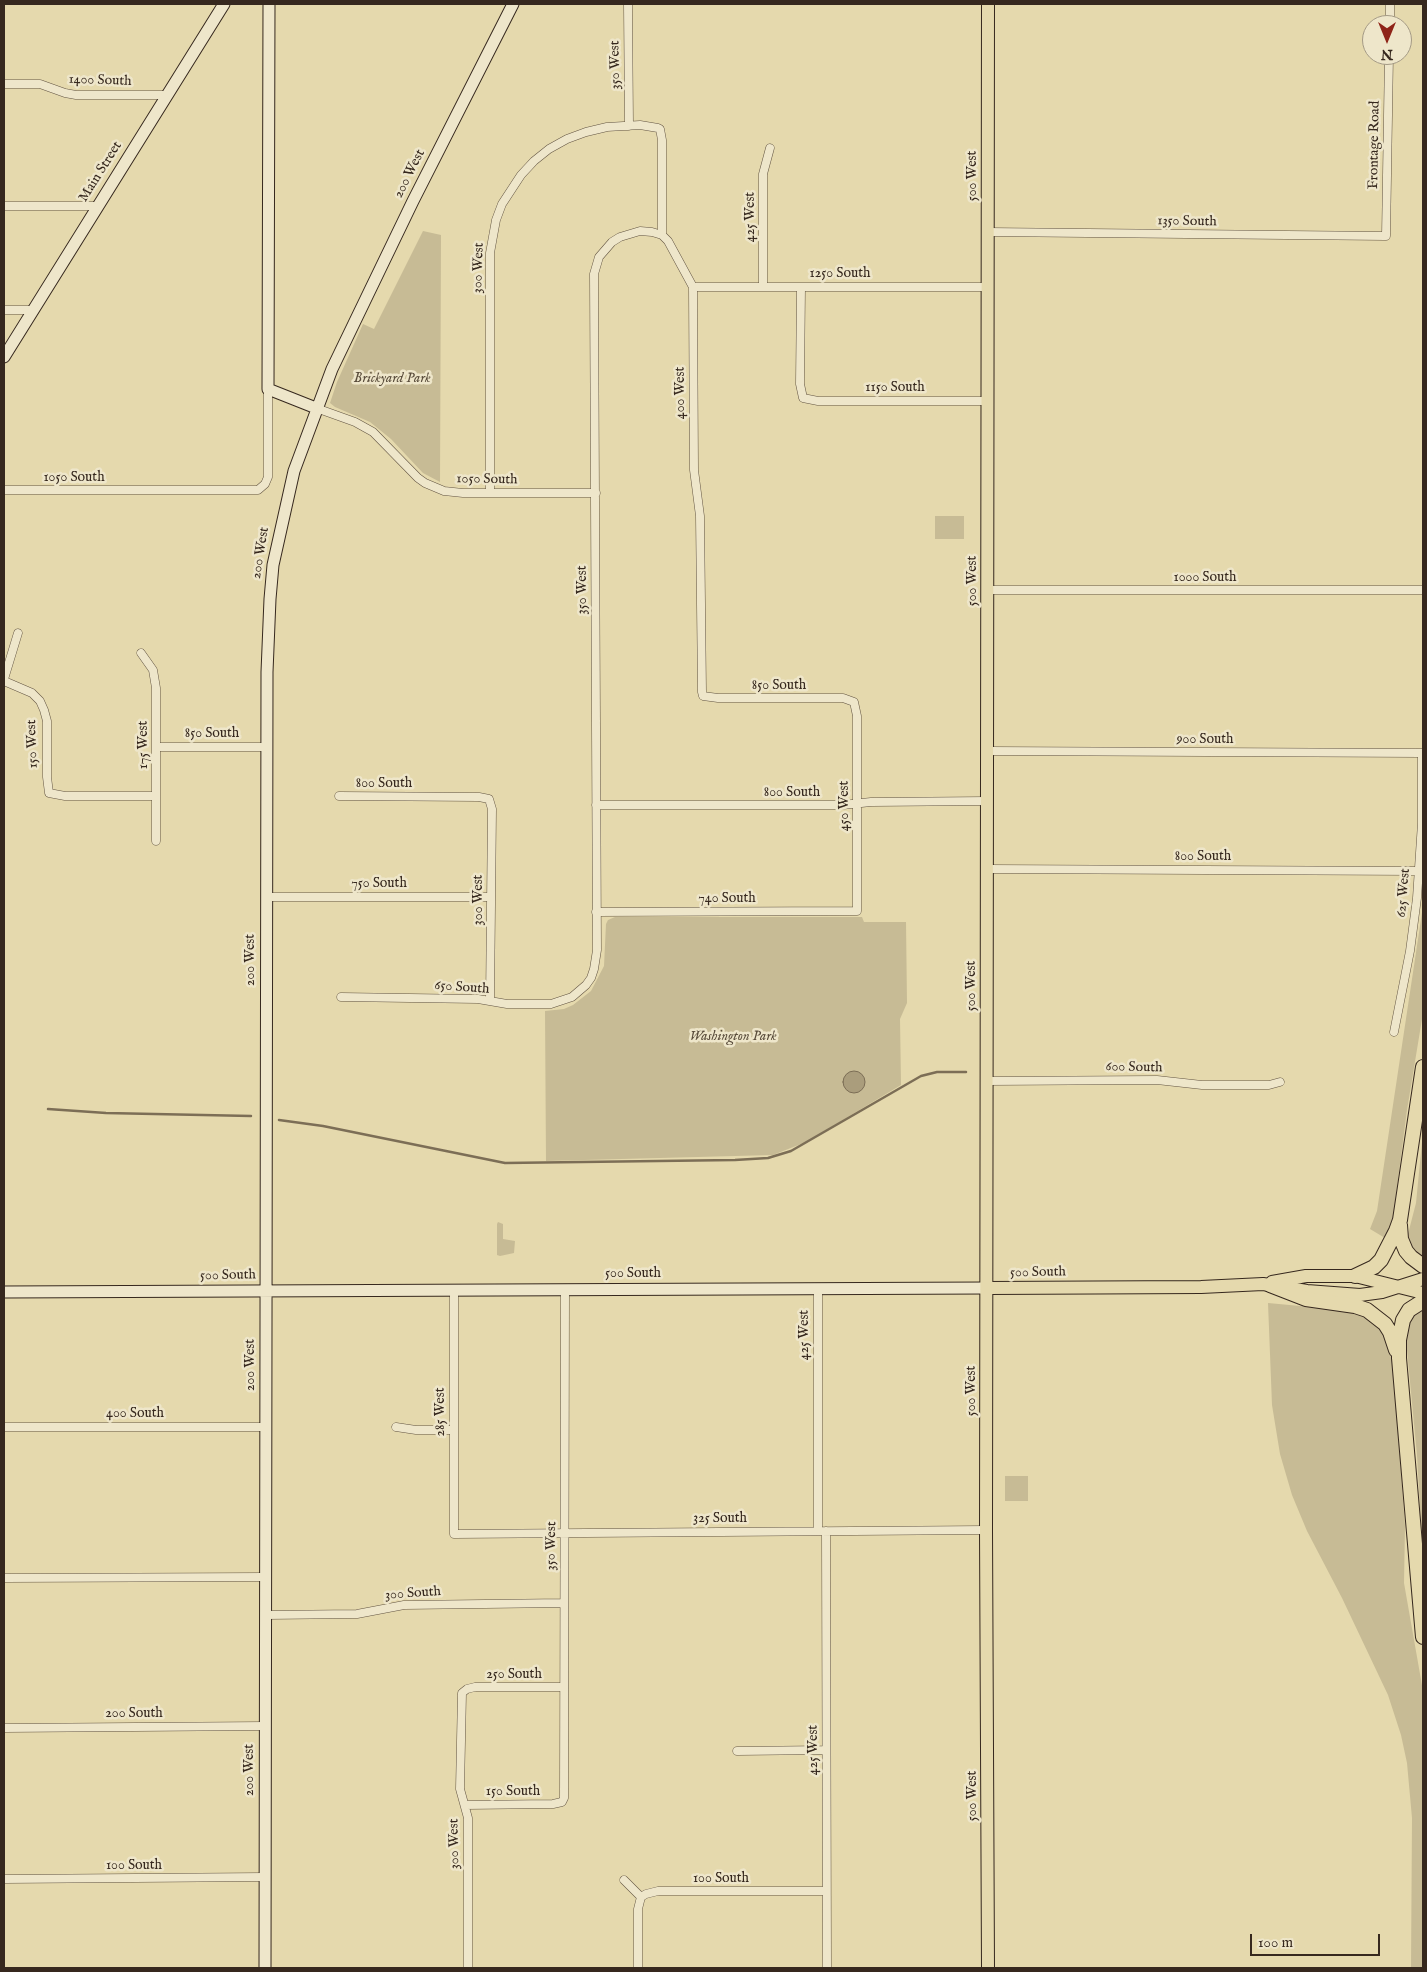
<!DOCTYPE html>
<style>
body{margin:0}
#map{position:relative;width:1427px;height:1972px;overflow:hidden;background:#e5d9ad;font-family:"IM FELL English",serif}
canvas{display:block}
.frame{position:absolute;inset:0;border:5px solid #36281e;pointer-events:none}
.north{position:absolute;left:1362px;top:15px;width:50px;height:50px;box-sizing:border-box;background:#eee6ca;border:1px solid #a49a85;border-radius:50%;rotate:180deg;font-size:14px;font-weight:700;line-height:20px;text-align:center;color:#36281e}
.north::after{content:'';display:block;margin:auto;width:18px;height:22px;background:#8f2418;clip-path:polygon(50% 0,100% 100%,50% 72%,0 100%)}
.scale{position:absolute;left:1250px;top:1934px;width:130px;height:22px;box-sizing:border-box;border:2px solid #36281e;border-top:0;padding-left:6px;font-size:15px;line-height:18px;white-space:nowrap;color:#36281e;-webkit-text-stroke:4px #eee6ca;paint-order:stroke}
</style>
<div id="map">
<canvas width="1427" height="1972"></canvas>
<div class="frame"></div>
<div class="north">N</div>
<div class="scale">100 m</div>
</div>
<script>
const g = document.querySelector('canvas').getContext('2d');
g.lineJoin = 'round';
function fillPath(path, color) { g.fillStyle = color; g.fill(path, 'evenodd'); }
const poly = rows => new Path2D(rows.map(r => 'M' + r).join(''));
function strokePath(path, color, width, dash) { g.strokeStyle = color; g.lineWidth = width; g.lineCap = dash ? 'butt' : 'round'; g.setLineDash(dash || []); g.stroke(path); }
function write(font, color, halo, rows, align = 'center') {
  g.font = font + ' "IM FELL English",serif'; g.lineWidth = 5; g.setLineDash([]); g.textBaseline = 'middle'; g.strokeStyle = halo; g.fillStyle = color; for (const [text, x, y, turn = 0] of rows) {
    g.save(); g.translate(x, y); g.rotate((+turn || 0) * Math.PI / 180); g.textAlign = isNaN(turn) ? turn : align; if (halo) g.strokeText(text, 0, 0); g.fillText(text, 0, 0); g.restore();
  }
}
fillPath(poly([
 [423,231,441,235,440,482,423,473,391,439,370,422,335,407,330,403,337,382,363,324,374,329],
 [935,516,964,516,964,539,935,539],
 [1423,906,1423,1013,1407,1110,1390,1241,1370,1229,1377,1211],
 [862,917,864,922,906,922,907,1003,900,1019,901,1085,806,1142,773,1155,546,1161,545,1011,564,1009,573,1005,591,991,604,966,606,924,608,920,615,917],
 [1423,1132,1423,1257,1411,1246,1408,1234,1416,1203],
 [498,1222,503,1224,503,1239,515,1241,514,1253,500,1256,497,1255,497,1224],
 [1268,1303,1343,1310,1364,1315,1380,1323,1392,1350,1405,1526,1404,1583,1423,1691,1423,1968,1411,1968,1412,1818,1407,1763,1401,1735,1388,1695,1342,1598,1307,1531,1292,1495,1280,1454,1272,1405],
 [1423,1306,1423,1561,1417,1455,1406,1340,1408,1324,1415,1312],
 [1005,1476,1028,1476,1028,1501,1005,1501]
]), '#c7bb95');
const water = poly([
 '843 1082a11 11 0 1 1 22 0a11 11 0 1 1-22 0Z'
]);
fillPath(water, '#aa9d7c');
strokePath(water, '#7c6e56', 1);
strokePath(poly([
 [48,1109,106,1113,251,1116],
 [279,1120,323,1126,505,1163,735,1160,768,1158,791,1151,921,1076,937,1072,966,1072]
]), '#7c6e56', 2.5);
const street = poly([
 [628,4,629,126],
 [1390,25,1390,4],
 [4,84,40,84,65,93,76,95,167,95],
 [4,206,98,206],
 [988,232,1386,236,1389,55],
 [693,287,988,287],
 [763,287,763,174,770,148],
 [801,287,800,384,803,398,818,401,988,401],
 [4,310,33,310],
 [316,408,355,422,373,432,418,478,425,483,444,491,463,493,596,493],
 [4,490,258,490,265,484,268,477,268,389],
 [490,493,490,253,496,220,502,204,521,175,534,161,549,149,567,139,586,132,607,127,640,125,658,128,660,129,662,140,662,235,668,241,693,287,694,470,700,516,702,692,703,696,718,698,843,698,854,702,857,716,857,911,596,912],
 [988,590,1423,590],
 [141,653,153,670,156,688,156,841],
 [4,679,18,633],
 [4,681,32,693,40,701,44,710,47,721,47,777,49,793,65,796,156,796],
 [156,747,267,747],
 [988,751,1422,753,1422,823,1417,898,1410,951,1394,1032],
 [339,796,479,797,489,799,492,809,490,1001],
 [596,805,842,805,871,802,988,801],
 [987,869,1419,871],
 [267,897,491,897],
 [341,997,478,999,507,1004,551,1004,572,997,586,985,591,978,594,969,597,950,594,274,599,257,612,242,620,237,640,231,652,232,662,235],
 [987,1081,1157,1080,1202,1085,1269,1085,1280,1082],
 [818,1288,818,1531],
 [454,1290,454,1534,986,1530],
 [4,1427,266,1427],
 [396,1427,416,1430,454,1430],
 [826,1531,827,1968],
 [4,1578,266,1577],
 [266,1615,357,1614,404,1605,564,1603],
 [4,1728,265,1726],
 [737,1751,826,1750],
 [465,1805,553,1804,562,1802,564,1798,565,1289],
 [4,1879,265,1877],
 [624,1880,641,1897,646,1894,658,1891,826,1891],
 [468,1968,468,1818,460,1789,462,1693,467,1689,475,1687,564,1687],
 [638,1968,638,1909,641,1897]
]);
const secondary = poly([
 [269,4,268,389,316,408],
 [4,357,224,4],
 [4,1292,987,1288],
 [265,1968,267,672,270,599,273,565,294,471,332,369,413,201,513,4]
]);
const primary = poly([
 [1272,1282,1306,1276,1355,1276,1423,1293],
 [987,1288,1201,1287,1263,1284,1307,1291,1360,1295,1382,1292,1423,1279],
 [988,1968,986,1530,988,4]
]);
const highway = poly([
 [1400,1225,1401,1239,1406,1251,1411,1257,1423,1266],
 [1355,1276,1374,1267,1381,1260,1396,1231,1400,1220,1423,1067],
 [1270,1285,1306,1299,1355,1306,1367,1310,1385,1324,1390,1332,1396,1350],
 [1423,1301,1409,1310,1403,1320,1399,1340,1399,1358,1423,1637]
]);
strokePath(street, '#625442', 9);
strokePath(secondary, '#36281e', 13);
strokePath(primary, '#36281e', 14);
strokePath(highway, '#36281e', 16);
strokePath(street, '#eee6ca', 8);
strokePath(secondary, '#eee6ca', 11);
strokePath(primary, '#e5d9ad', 12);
strokePath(highway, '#e5d9ad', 14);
write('14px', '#36281e', '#eee6ca', [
 ["350 West",616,65,-91],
 ["1400 South",100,81,2],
 ["Frontage Road",1375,145,-89],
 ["Main Street",101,172,-58],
 ["200 West",410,174,-63],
 ["500 West",973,176,-90],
 ["425 West",751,217,-90],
 ["1350 South",1187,222,1],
 ["300 West",479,268,-88],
 ["1250 South",840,274],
 ["1150 South",895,388],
 ["400 West",681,393,-90],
 ["1050 South",74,478],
 ["1050 South",487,480,1],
 ["200 West",261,553,-81],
 ["1000 South",1205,578],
 ["500 West",973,581,-90],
 ["350 West",583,590,-90],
 ["850 South",779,686],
 ["850 South",212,734],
 ["900 South",1205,740],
 ["150 West",33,744,-92],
 ["175 West",144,745,-90],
 ["800 South",384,784],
 ["800 South",792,793],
 ["450 West",845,806,-90],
 ["800 South",1203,857],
 ["750 South",379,884],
 ["625 West",1404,893,-85],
 ["740 South",727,899],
 ["300 West",479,900,-90],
 ["200 West",251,960,-90],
 ["500 West",972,986,-90],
 ["650 South",462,988,4],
 ["600 South",1134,1068,1],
 ["500 South",1038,1273,-1],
 ["500 South",633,1274],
 ["500 South",228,1276,-1],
 ["425 West",805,1335,-90],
 ["200 West",251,1365,-90],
 ["500 West",972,1391,-90],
 ["285 West",441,1412,-90],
 ["400 South",135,1414],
 ["325 South",720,1519],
 ["350 West",552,1546,-89],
 ["300 South",413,1594,-4],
 ["250 South",514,1675],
 ["200 South",134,1714],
 ["425 West",814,1750,-90],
 ["200 West",250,1770,-90],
 ["150 South",513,1792],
 ["500 West",973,1796,-90],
 ["300 West",455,1844,-91],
 ["100 South",134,1866],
 ["100 South",721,1879]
]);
write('italic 14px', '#5a4d3c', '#eee6ca', [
 ["Brickyard Park",392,379],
 ["Washington Park",733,1037]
]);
</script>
